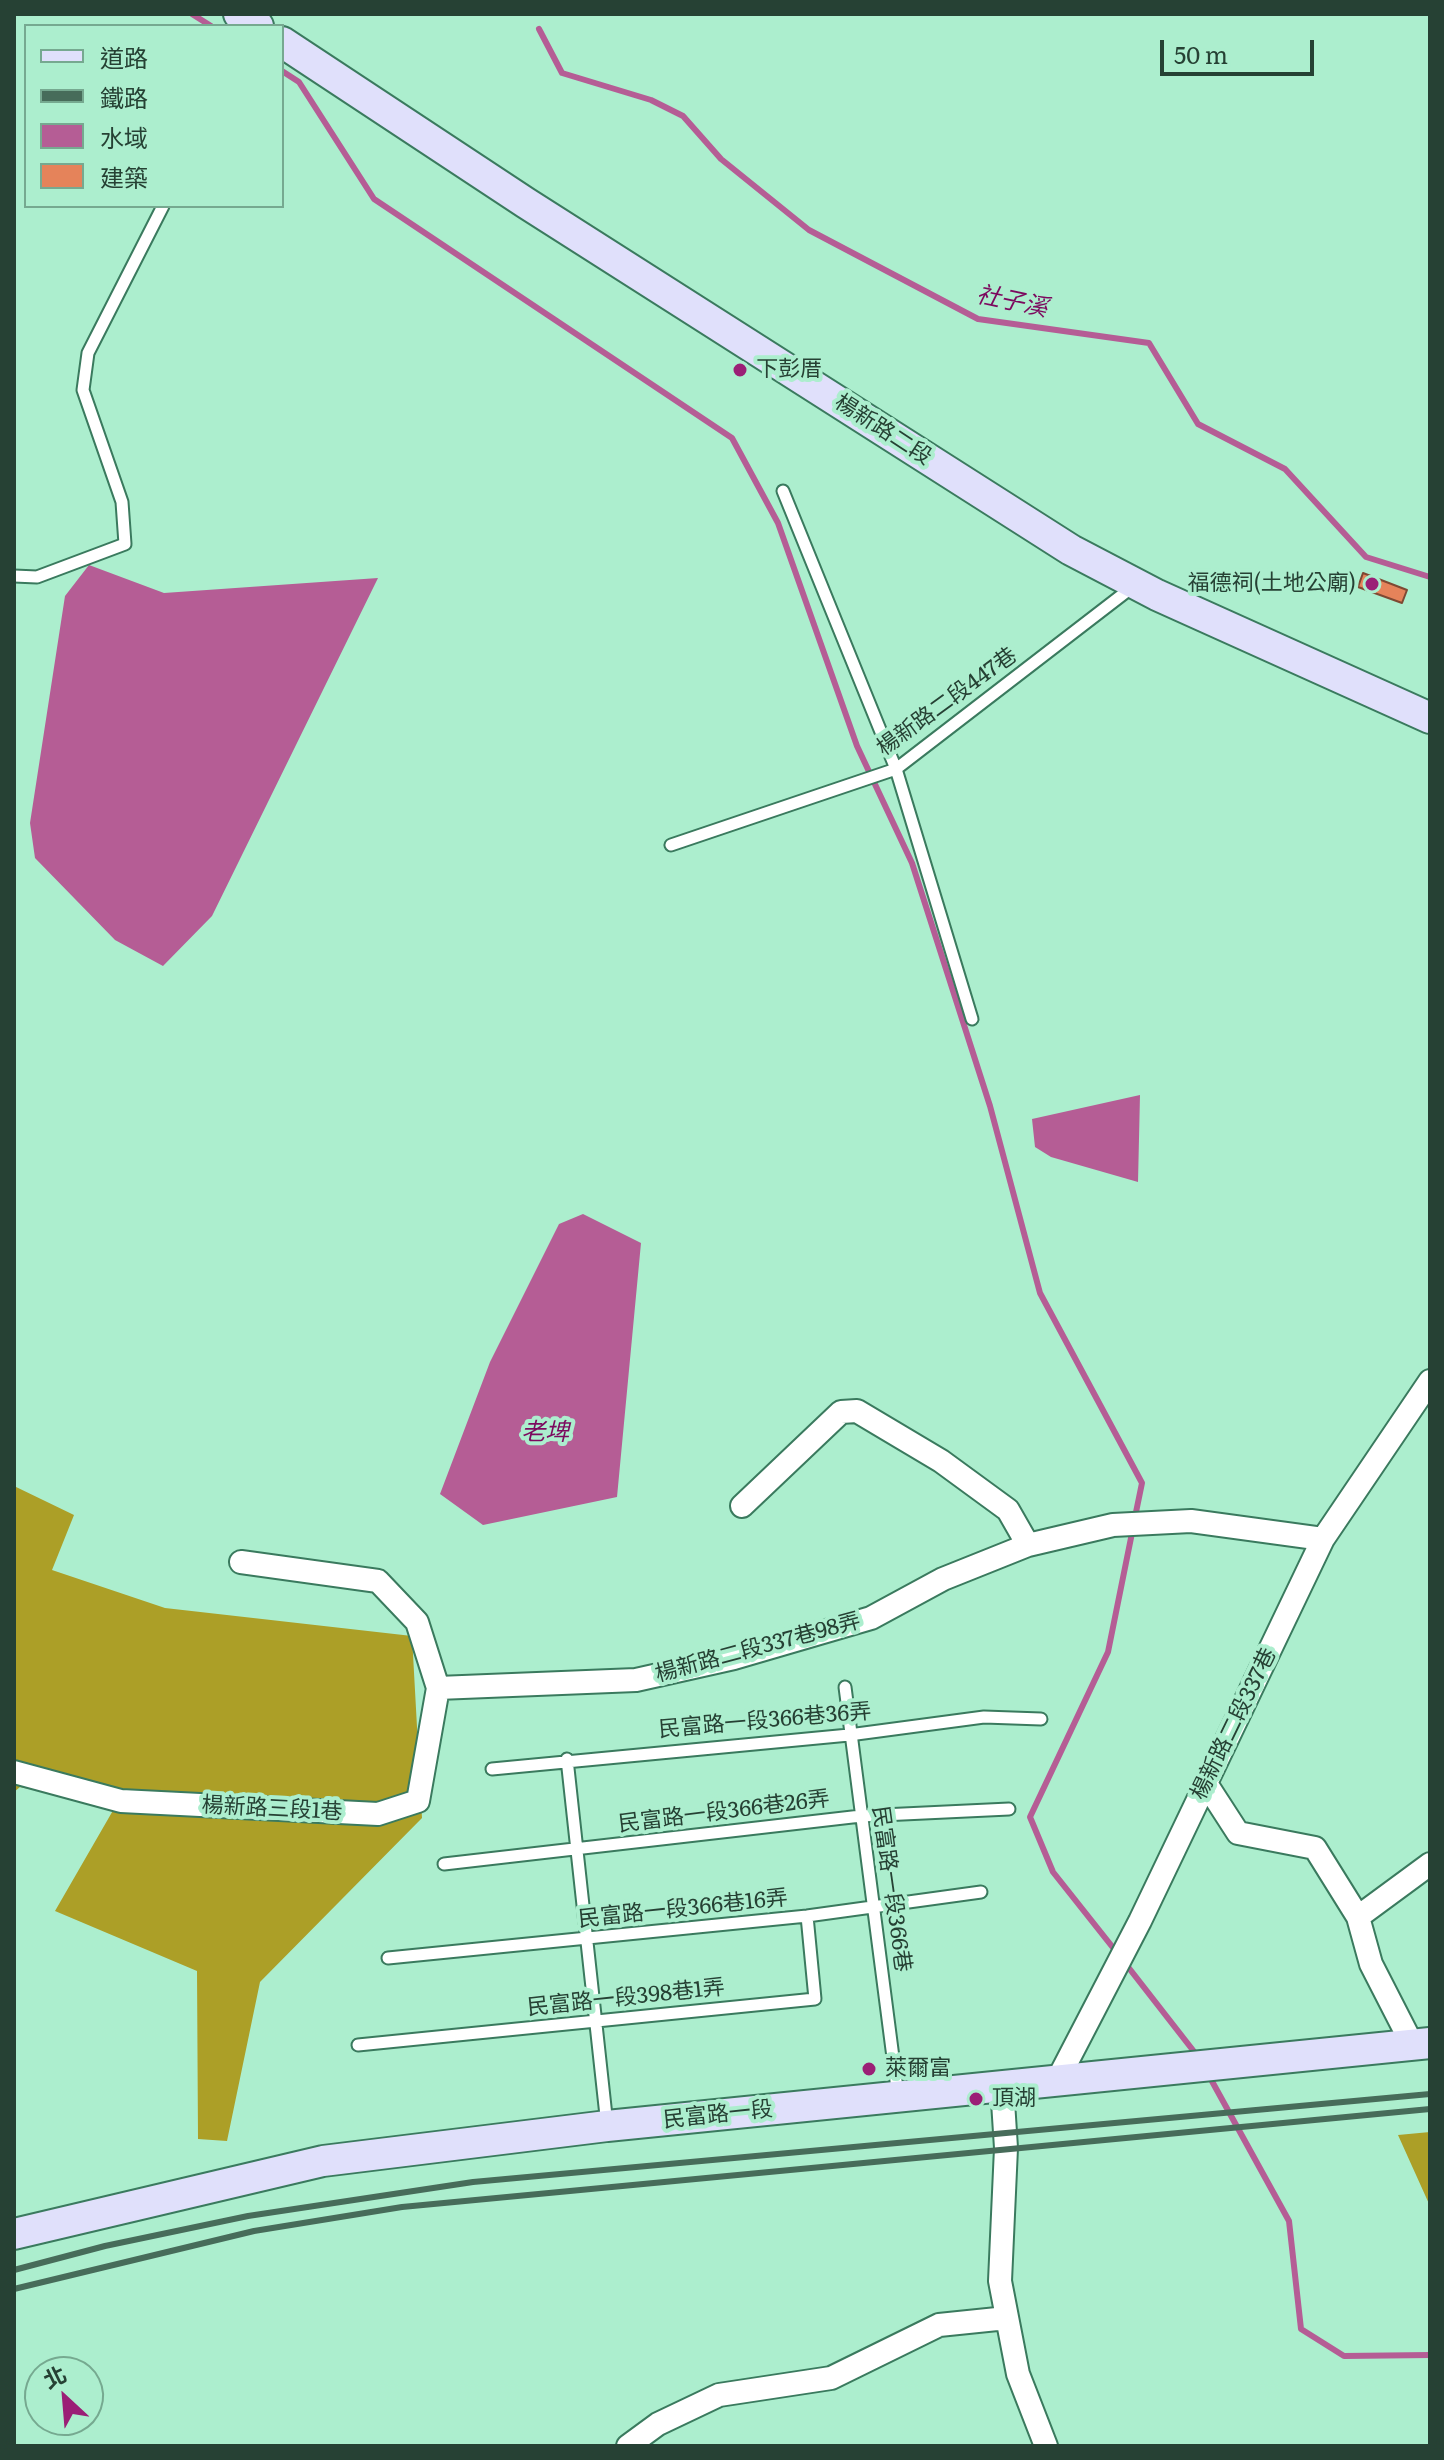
<!DOCTYPE html>
<meta charset="utf-8">
<style>
body{margin:0}
#map{position:relative;width:1444px;height:2460px;overflow:hidden;background:#aceece;font-family:Literata,"Noto Sans TC",serif}
canvas{display:block}
.frame{position:absolute;inset:0;border:16px solid #264134;pointer-events:none}
.legend{position:absolute;left:24px;top:24px;width:260px;height:184px;box-sizing:border-box;background:#aceece;border:2px solid #76a990;margin:0;padding:10px 14px;list-style:none;font-size:24px;color:#264134}
.legend li{display:flex;align-items:center;gap:16px;height:40px}
.legend b{width:40px;border:2px solid #76a990}
.north{position:absolute;left:24px;top:2356px;width:80px;height:80px;box-sizing:border-box;background:#aceece;border:2px solid #76a990;border-radius:50%;rotate:334deg;font-size:22px;font-weight:700;line-height:32px;text-align:center;color:#264134}
.north::after{content:'';display:block;margin:auto;width:28px;height:36px;background:#9b1f76;clip-path:polygon(50% 0,100% 100%,50% 72%,0 100%)}
.scale{position:absolute;left:1160px;top:40px;width:154px;height:36px;box-sizing:border-box;border:4px solid #264134;border-top:0;padding-left:10px;font-size:24px;line-height:28px;white-space:nowrap;color:#264134;-webkit-text-stroke:6px #aceece;paint-order:stroke}
</style>
<div id="map">
<canvas width="1444" height="2460"></canvas>
<div class="frame"></div>
<ul class="legend">
<li><b style="height:10px;background:#e0e0fb"></b>道路</li>
<li><b style="height:10px;background:#476c5a"></b>鐵路</li>
<li><b style="height:22px;background:#b55d95"></b>水域</li>
<li><b style="height:22px;background:#e5835a"></b>建築</li>
</ul>
<div class="north">北</div>
<div class="scale">50 m</div>
</div>
<script>
const g = document.querySelector('canvas').getContext('2d');
g.lineJoin = 'round';
function fillPath(path, color) { g.fillStyle = color; g.fill(path, 'evenodd'); }
const poly = rows => new Path2D(rows.map(r => 'M' + r).join(''));
function strokePath(path, color, width, dash) { g.strokeStyle = color; g.lineWidth = width; g.lineCap = dash ? 'butt' : 'round'; g.setLineDash(dash || []); g.stroke(path); }
function write(font, color, halo, rows, align = 'center') {
  g.font = font + ' Literata,"Noto Sans TC",serif'; g.lineWidth = 8; g.setLineDash([]); g.textBaseline = 'middle'; g.strokeStyle = halo; g.fillStyle = color; for (const [text, x, y, turn = 0] of rows) {
    g.save(); g.translate(x, y); g.rotate((+turn || 0) * Math.PI / 180); g.textAlign = isNaN(turn) ? turn : align; if (halo) g.strokeText(text, 0, 0); g.fillText(text, 0, 0); g.restore();
  }
}
fillPath(poly([
 [14,1486,74,1515,52,1570,165,1608,412,1636,422,1818,260,1982,227,2141,198,2139,197,1971,55,1911,115,1807,20,1787,14,1792],
 [1430,2132,1430,2206,1398,2135]
]), '#ac9f27');
fillPath(poly([
 [89,565,164,593,378,578,212,916,163,966,115,940,35,858,30,823,65,596],
 [1140,1095,1138,1182,1051,1157,1035,1147,1032,1119],
 [583,1214,641,1243,617,1497,483,1525,440,1494,490,1362,559,1224]
]), '#b55d95');
strokePath(poly([
 [192,14,211,26],
 [539,29,562,73,651,100,683,116,721,159,809,230,978,319,1149,343,1198,424,1285,469,1366,557,1430,577],
 [282,71,299,82,374,199,732,438,778,523,857,746,912,863,990,1106,1040,1293,1142,1483,1135,1517],
 [1118,1954,1053,1872,1030,1817,1108,1652,1133,1528],
 [1125,1963,1199,2058],
 [1208,2074,1289,2221,1301,2329,1344,2356,1430,2355]
]), '#b55d95', 6);
const building = poly([
 [1363,573,1407,590,1402,603,1358,587,1363,573]
]);
fillPath(building, '#e5835a');
strokePath(building, '#7e4933', 2);
const lane = poly([
 [783,491,896,769,972,1019],
 [14,576,37,577,125,544,122,502,83,390,88,353,163,206],
 [671,845,896,769,1135,585],
 [845,1687,898,2096],
 [567,1759,607,2125],
 [492,1769,849,1735,984,1717,1041,1719],
 [444,1864,861,1816,1009,1809],
 [388,1958,807,1916,981,1892],
 [358,2045,815,1999,807,1916]
]);
const street = poly([
 [742,1506,841,1412,857,1411,941,1461,1008,1510,1028,1545],
 [241,1562,378,1581,417,1622,438,1688,636,1680,734,1658,871,1618,943,1579,1028,1545,1113,1525,1191,1521,1323,1539],
 [14,1772,121,1801,378,1814,418,1801,438,1688],
 [1205,1782,1238,1833,1315,1848,1358,1917,1371,1964,1412,2044],
 [1358,1917,1430,1864],
 [1058,2079,1140,1921,1323,1539,1430,1381],
 [1002,2086,1006,2148,1000,2281,1018,2374,1046,2446],
 [628,2446,658,2424,719,2395,831,2378,939,2325,1007,2318]
]);
const secondary = poly([
 [239,14,258,26],
 [282,42,526,203,1071,550,1157,595,1430,718],
 [14,2234,323,2161,607,2126,1430,2043]
]);
strokePath(lane, '#3a7a5e', 15);
strokePath(street, '#3a7a5e', 26);
strokePath(secondary, '#3a7a5e', 34);
strokePath(lane, '#fff', 11);
strokePath(street, '#fff', 22);
strokePath(secondary, '#e0e0fb', 30);
strokePath(poly([
 [14,2270,105,2246,248,2216,473,2182,1430,2094],
 [14,2289,254,2231,402,2207,1430,2109]
]), '#476c5a', 6);
for (const [x, y, r, color] of [
 [740,370,8,"#9b1f76"],
 [1372,584,8,"#9b1f76"],
 [869,2069,8,"#9b1f76"],
 [976,2099,8,"#9b1f76"]
]) { const dot = new Path2D(); dot.arc(x, y, r, 0, 2 * Math.PI); g.fillStyle = color; g.fill(dot); strokePath(dot, '#aceece', 3); }
write('22px', '#264134', '#aceece', [
 ["下彭厝",756,370],
 ["福德祠(土地公廟)",1356,584,"right"],
 ["萊爾富",885,2069],
 ["頂湖",992,2099]
], 'left');
write('22px', '#264134', '#aceece', [
 ["楊新路二段",883,430,33],
 ["楊新路二段447巷",947,702,-36],
 ["楊新路二段337巷98弄",758,1648,-15],
 ["民富路一段366巷36弄",765,1721,-5],
 ["楊新路二段337巷",1234,1724,-64],
 ["楊新路三段1巷",272,1809,3],
 ["民富路一段366巷26弄",724,1812,-7],
 ["民富路一段366巷",891,1889,82],
 ["民富路一段366巷16弄",683,1909,-6],
 ["民富路一段398巷1弄",626,1998,-6],
 ["民富路一段",718,2115,-6]
]);
write('italic 24px', '#7c095e', '#aceece', [
 ["社子溪",1012,302,12],
 ["老埤",545,1433]
]);
</script>
